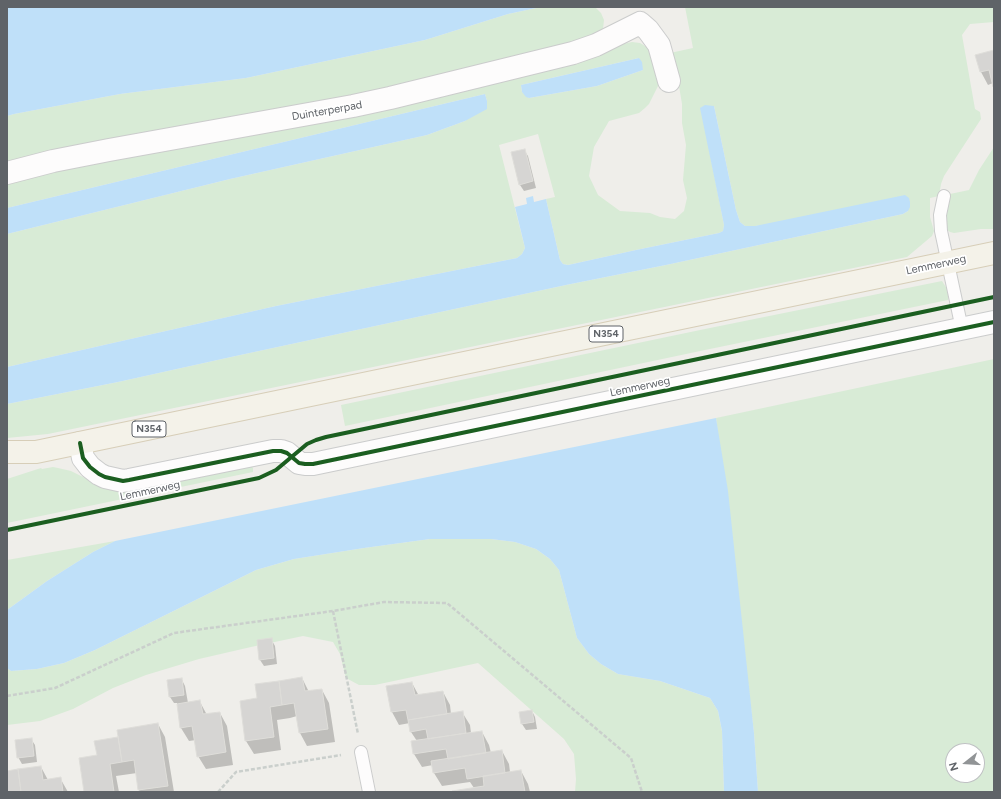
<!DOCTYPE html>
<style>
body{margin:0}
#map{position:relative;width:1001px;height:799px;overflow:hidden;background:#efeeea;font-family:Figtree,sans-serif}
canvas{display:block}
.frame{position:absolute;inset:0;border:8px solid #5f6368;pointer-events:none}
.north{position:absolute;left:945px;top:743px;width:40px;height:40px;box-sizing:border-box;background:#fff;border:1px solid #bfc1c3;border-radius:50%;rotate:253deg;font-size:11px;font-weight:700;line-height:16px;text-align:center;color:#5f6368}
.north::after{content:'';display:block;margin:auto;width:14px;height:18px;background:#919496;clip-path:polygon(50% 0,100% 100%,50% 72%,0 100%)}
</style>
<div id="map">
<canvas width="1001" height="799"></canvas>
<div class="frame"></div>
<div class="north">N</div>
</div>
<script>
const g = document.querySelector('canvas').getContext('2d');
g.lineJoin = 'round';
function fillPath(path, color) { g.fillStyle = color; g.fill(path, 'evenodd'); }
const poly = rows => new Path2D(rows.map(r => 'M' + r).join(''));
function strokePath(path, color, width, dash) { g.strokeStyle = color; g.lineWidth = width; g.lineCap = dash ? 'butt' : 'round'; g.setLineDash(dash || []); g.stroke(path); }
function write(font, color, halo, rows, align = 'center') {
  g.font = font + ' Figtree,sans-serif'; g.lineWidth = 3.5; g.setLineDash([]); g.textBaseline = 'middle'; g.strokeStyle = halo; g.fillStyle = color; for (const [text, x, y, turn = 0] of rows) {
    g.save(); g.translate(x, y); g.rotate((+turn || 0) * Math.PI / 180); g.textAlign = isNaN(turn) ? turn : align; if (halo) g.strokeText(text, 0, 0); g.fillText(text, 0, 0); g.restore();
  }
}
fillPath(poly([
 [541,7,595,7,601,13,604,20,603,29,601,32,593,38,443,78,7,165,7,116,14,114,120,94,246,78,425,40,508,14],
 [685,7,994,7,994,22,970,24,962,35,975,109,980,112,981,119,944,176,941,184,939,196,930,198,930,217,934,231,932,236,907,257,48,434,7,438,7,404,118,382,231,357,566,285,666,265,903,214,908,211,755,226,745,226,740,222,736,210,714,106,701,108,724,225,723,231,719,233,636,250,568,265,563,264,560,260,546,199,555,197,538,134,499,145,525,248,522,254,517,258,276,306,7,367,7,234,230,179,427,135,465,121,487,101,485,94,7,208,7,179,632,42,640,43,645,46,651,51,659,84,649,104,645,108,639,113,609,121,594,147,589,176,598,195,620,211,650,213,660,217,675,219,684,211,687,198,683,180,686,145,682,123,682,104,679,86,670,53,693,48],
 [639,58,643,70,597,86,529,98,522,92,521,85],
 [994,147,994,229,981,229,954,233,950,232,946,229,946,222,947,208,950,194,969,190,979,170],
 [942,281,949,292,948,300,705,350,345,426,341,405,705,329],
 [994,359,994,792,758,792,754,733,716,418],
 [953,751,977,751,977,775,953,775],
 [250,464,253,468,253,472,7,523,7,479,41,468,42,469,53,467,58,468,71,471,87,479,88,477,120,491,132,491],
 [430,539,491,539,515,542,536,549,550,559,559,570,577,638,589,654,601,664,618,674,660,681,710,698,718,711,722,731,724,792,575,792,576,779,574,754,564,739,478,663,375,685,359,685,346,678,340,654,333,642,303,636,251,647,199,659,146,675,113,688,73,709,40,721,7,725,7,668,11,671,37,669,64,663,95,650,256,570,294,559,364,548],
 [115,541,93,552,47,581,7,610,7,560]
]), '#d8ebd6');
fillPath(poly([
 [7,7,541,7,508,14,425,40,246,78,120,94,14,114,7,116],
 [639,58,642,62,643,70,597,86,529,98,526,97,522,92,521,85],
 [485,94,487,101,487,109,465,121,427,135,230,179,7,234,7,208],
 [705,105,714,106,736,210,740,222,745,226,755,226,905,195,909,198,910,202,910,207,908,211,903,214,666,265,566,285,231,357,118,382,7,404,7,367,276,306,517,258,522,254,525,248,515,207,527,204,526,198,533,196,534,202,546,199,560,260,563,264,568,265,636,250,719,233,723,231,724,225,700,108],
 [716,418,728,491,754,733,758,792,724,792,722,731,718,711,710,698,660,681,618,674,601,664,589,654,577,638,559,570,550,559,536,549,515,542,491,539,430,539,364,548,294,559,256,570,95,650,64,663,37,669,11,671,7,668,7,610,47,581,93,552,115,541]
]), '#bfe0f9');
fillPath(poly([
 [994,51,994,86,993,83,988,85,981,72],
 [524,150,528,156,536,188,524,191,520,185],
 [271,639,275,646,277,664,264,666,260,660],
 [302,678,309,692,322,690,329,703,335,742,307,746,300,733,297,716,290,718,277,720,281,750,254,754,246,741,241,702,258,699],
 [182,680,185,686,188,703,200,702,207,715,220,713,227,726,233,765,206,769,198,756,196,740,189,741,181,728,177,703,174,703,170,697,168,681],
 [412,683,419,696,443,692,450,705,451,714,462,712,470,725,471,733,482,732,489,745,491,753,502,751,509,764,510,772,521,771,528,784,530,792,453,792,474,788,470,782,442,786,434,773,433,765,422,767,414,754,417,741,411,732,410,723,399,725,392,712,387,687],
 [532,711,535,717,537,729,526,730,522,724],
 [158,724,165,737,174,792,140,792,139,790,137,773,116,776,119,792,85,792,98,756,95,742,119,738],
 [31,739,35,745,37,762,22,764,18,757],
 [41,767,48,780,60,778,68,792,7,792,7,772]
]), '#0003');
const building = poly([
 [994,50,994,86,993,87,989,70,980,72,975,55,994,50],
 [525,149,533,181,519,185,511,152,525,149],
 [272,638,274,658,259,660,257,640,272,638],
 [302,677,305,691,322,689,328,729,299,733,294,703,282,705,279,681,302,677],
 [182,678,184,695,169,697,167,680,182,678],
 [279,681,282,705,270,707,274,737,245,741,240,701,257,698,255,684,279,681],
 [412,682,415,695,443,691,447,714,408,720,406,710,391,712,386,686,412,682],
 [200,700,203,714,220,712,226,752,197,757,192,726,180,728,177,704,200,700],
 [532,710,534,722,521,724,519,712,532,710],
 [463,711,466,733,428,739,426,729,410,732,408,720,463,711],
 [158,723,168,786,138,790,134,760,122,762,117,730,158,723],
 [482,731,486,753,448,759,446,749,413,754,411,741,482,731],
 [118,737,122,762,110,764,114,792,84,792,79,758,97,755,94,741,118,737],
 [32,738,34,756,17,758,15,740,32,738],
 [502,750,505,773,467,779,465,768,433,773,431,761,502,750],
 [41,766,43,780,61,777,63,792,21,792,18,769,41,766],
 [18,769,21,792,7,792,7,771,18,769],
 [521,770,525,792,452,792,452,791,484,786,483,776,521,770]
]);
fillPath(building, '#d6d5d3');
strokePath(building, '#deddd9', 1);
const service = poly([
 [944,196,940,215,941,231,962,329],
 [361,752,369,792]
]);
const minor = poly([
 [7,173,53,161,109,150,353,106,390,98,573,53,596,45,640,23,648,30,659,45,669,81],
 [80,443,83,458,90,467,99,474,105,477,123,481,129,480,273,451,281,451,287,453,299,463,305,464,313,464,994,322]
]);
const primary = poly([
 [7,452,36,452,994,253]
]);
strokePath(service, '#cbcccc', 14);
strokePath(minor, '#cbcccc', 24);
strokePath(primary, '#d7ceb8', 24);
strokePath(poly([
 [333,611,358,734],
 [7,696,55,688,174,633,333,611,384,602,447,603,631,758,642,792],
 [218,792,236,772,341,755]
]), '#cacfcc', 2.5, [4, 2]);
strokePath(service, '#fdfcfc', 12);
strokePath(minor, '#fdfcfc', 22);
strokePath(primary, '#f4f2e9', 22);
strokePath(poly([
 [80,443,83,458,90,467,99,474,105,477,123,481,129,480,273,451,281,451,287,453,299,463,305,464,313,464,994,322],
 [7,530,259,478,276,470,307,444,316,440,326,437,994,297]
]), '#1b5e20', 4);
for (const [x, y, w] of [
 [606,334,34],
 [149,429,34]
]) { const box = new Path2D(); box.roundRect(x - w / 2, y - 8, w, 16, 3); g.fillStyle = '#fff'; g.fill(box); strokePath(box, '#5f6368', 1); }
write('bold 10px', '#5f6368', null, [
 ["N354",606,334],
 ["N354",149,429]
]);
write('11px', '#5f6368', '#fff', [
 ["Duinterperpad",327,111,-10],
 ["Lemmerweg",936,265,-12],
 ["Lemmerweg",640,387,-12],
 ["Lemmerweg",150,491,-12]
]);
</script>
